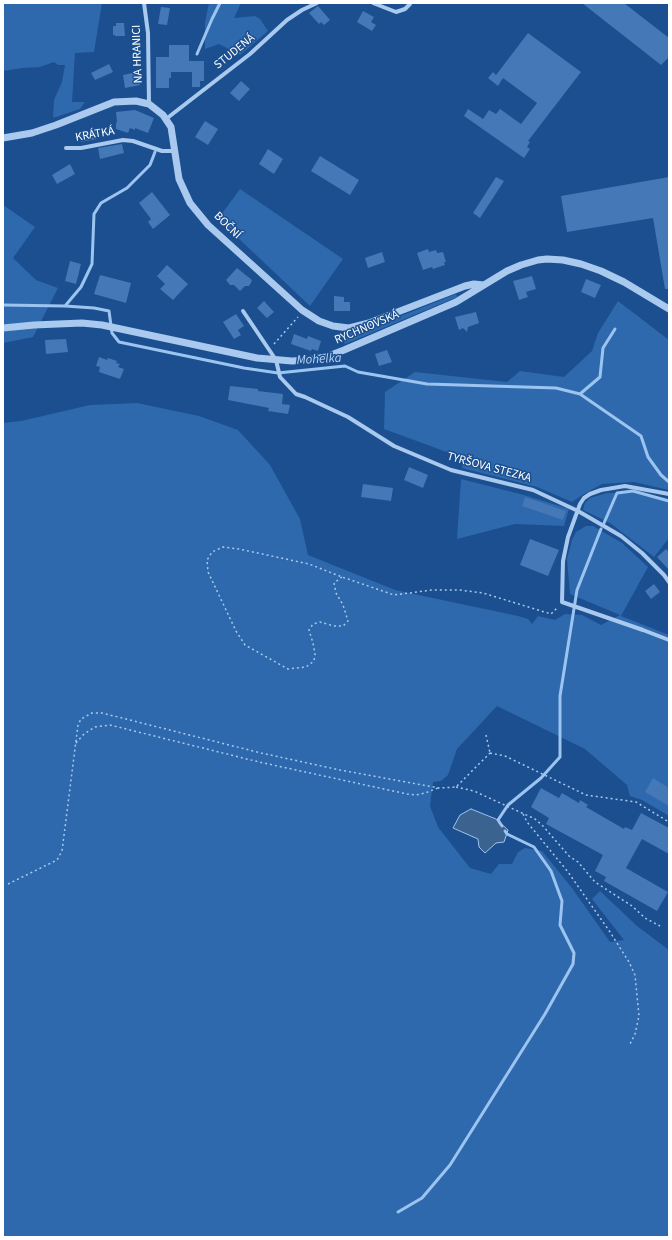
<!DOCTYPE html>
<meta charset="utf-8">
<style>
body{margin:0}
#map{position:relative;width:672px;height:1240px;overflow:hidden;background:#1b4f8f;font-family:"Source Sans 3",sans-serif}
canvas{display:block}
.frame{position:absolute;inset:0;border:4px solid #fff;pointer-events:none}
</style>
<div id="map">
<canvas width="672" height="1240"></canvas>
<div class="frame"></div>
</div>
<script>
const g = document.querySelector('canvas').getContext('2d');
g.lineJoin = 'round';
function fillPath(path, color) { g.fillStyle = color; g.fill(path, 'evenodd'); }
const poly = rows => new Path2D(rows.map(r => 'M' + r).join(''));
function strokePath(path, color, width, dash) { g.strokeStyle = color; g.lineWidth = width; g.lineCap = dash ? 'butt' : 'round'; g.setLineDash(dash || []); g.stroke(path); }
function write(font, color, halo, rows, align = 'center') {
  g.font = font + ' "Source Sans 3",sans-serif'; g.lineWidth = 3; g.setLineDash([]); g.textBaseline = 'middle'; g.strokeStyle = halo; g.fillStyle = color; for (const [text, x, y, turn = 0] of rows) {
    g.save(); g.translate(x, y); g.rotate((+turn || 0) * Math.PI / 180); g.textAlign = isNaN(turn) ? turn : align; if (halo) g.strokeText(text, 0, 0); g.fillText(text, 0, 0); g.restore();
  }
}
fillPath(poly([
 [3,3,102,3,94,52,75,53,72,102,85,102,80,109,53,118,54,100,62,82,65,65,58,65,54,62,40,67,23,68,3,71],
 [209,3,241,3,234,18,255,16,260,19,268,31,240,55,219,44,205,49,205,22],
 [240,189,343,259,310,306,218,219],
 [3,205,35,227,13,258,36,280,58,288,33,337,3,343],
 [456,294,457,297,345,344,340,335,371,328],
 [618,301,669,340,669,490,634,482,602,484,584,494,572,502,537,487,462,468,463,458,384,429,385,392,415,372,507,382,520,371,564,377,592,351,598,333],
 [137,403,199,416,238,430,270,465,300,519,308,555,395,590,518,616,528,619,532,624,538,616,555,620,565,614,582,615,601,625,620,615,570,594,567,559,572,540,576,532,586,526,593,526,622,543,648,567,621,616,669,635,669,816,642,800,630,796,627,785,585,749,497,706,457,749,448,775,441,781,433,782,430,806,438,827,470,868,491,874,499,864,512,864,518,852,525,848,542,851,572,888,610,942,624,940,592,899,600,891,637,926,669,950,669,1237,3,1237,3,423,21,421,90,405],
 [461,479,524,495,569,509,564,526,515,524,457,539],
 [607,493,635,493,669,501,669,538,654,557,610,523,583,510,585,503,590,498]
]), '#2e69ad');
const water = poly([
 [471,809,496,819,508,830,504,842,496,843,485,853,479,847,478,839,453,828,460,815,471,809]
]);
fillPath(water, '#3c6290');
strokePath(water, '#9cc4f0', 1);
strokePath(poly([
 [197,54,212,19,220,3],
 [3,305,65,306,94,308,109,311,112,333,119,342,244,368,278,373,345,366,358,372,427,384,556,388,580,394,641,436,648,457,661,475,669,482],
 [65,306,81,287,92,264,94,214,101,203,127,188,150,165,155,152],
 [580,394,600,377,603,348,615,329],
 [604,523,617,493,633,491,669,501],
 [502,826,498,820,508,805,541,778,560,757,560,696,577,590,601,529],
 [398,1212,422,1198,450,1165,545,1014,573,964,574,953,560,925,562,901,551,871,534,847,507,834,505,831]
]), '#9cc4f0', 3);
fillPath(poly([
 [582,3,624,3,669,38,669,57,661,65],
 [318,6,330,20,324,25,321,22,319,24,309,13],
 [161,7,170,8,167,25,158,24],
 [363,11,374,17,371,22,376,25,372,31,357,22],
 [116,23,124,23,125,36,115,36,115,35,113,35,113,26,116,26],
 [528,33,581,72,528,141,530,142,527,147,530,149,524,158,464,116,468,109,483,119,489,110,496,114,500,109,521,124,537,103,503,78,498,86,488,78,493,72,496,75],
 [169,45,189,45,189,61,204,61,204,81,200,81,200,87,192,87,192,72,171,72,171,78,169,78,169,88,156,88,156,57,169,57],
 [109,64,113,72,95,80,91,73],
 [137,72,140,85,125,88,123,75],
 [241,81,250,89,239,101,230,93],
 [135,110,154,118,148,133,135,128,135,130,130,128,128,133,116,129,116,123,117,122,116,112],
 [205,121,218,129,208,145,195,137],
 [96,131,97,139,81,142,80,134],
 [122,144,124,153,100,159,98,148],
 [268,149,283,159,274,174,259,164],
 [320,156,359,180,350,195,311,171],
 [70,164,75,174,57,184,52,175],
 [496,177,504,181,480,218,473,213],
 [669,177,669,289,665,289,653,218,567,232,561,196],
 [152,192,170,215,153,229,148,222,151,219,139,203],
 [428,249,429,252,436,250,437,253,443,252,446,262,444,262,445,265,433,269,432,267,423,270,417,253],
 [382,252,385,262,368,268,365,258],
 [70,261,81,264,76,284,65,281],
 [167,265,188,284,173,300,160,289,165,284,157,276],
 [237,268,252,280,251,283,249,286,245,286,240,291,234,285,230,285,226,280],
 [100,275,131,283,126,303,94,294],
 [532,276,536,289,526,292,528,297,519,300,513,281],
 [586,279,601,285,595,298,581,292],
 [334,296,344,297,344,302,350,302,350,311,334,311],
 [264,301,274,312,267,318,257,308],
 [476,312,479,323,468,327,467,332,463,328,459,330,455,317],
 [236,314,244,326,238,330,241,335,234,339,223,322],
 [294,334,307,339,308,336,321,341,318,351,312,349,311,351,291,344],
 [66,339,68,352,46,354,45,340],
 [387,350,392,362,379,366,375,354],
 [99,357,107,360,108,358,117,361,116,363,120,364,118,367,124,369,120,379,99,372,100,367,96,366],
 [230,386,258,389,258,391,283,394,282,404,290,405,288,414,268,411,269,408,228,400],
 [409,467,428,475,423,488,404,480],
 [363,484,393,488,391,501,361,497],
 [525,497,566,511,563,520,522,506],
 [530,539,559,550,548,576,520,565],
 [666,549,669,552,669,570,657,557],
 [654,584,660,592,651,599,645,591],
 [653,778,669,788,669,806,645,792],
 [541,788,559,798,562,793,579,803,580,800,588,805,586,807,624,829,625,827,632,830,641,813,669,828,669,854,642,839,626,868,668,892,657,911,604,881,606,877,595,871,603,855,546,824,549,818,531,807]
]), '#4478b7');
strokePath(poly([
 [274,344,298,317],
 [342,577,334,583,336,593,343,605,348,621,343,626,334,626,320,622,313,624,309,630,313,643,315,654,314,661,306,667,288,669,245,645,236,631,208,572,207,560,212,552,223,547,239,549,309,564,342,577,351,580,394,595,432,590,459,590,483,593,551,614,558,607],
 [486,735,490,753],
 [76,743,84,734,95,727,110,725,259,762,407,794,416,795,425,793,438,788],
 [490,753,505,756,586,795,636,802,669,822],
 [456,787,474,791,535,819,543,826,569,856,578,862,595,882,632,906,645,918,660,926],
 [523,814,527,822,568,872,610,932,629,962,635,975,639,1016,635,1034,629,1046],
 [8,884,57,860,62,851,78,725,81,719,92,713,102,713,261,753,340,770,439,788,456,787,490,753]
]), '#a9c9ee', 1.5, [2, 3]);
strokePath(poly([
 [144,3,148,33,149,104],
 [373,3,396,12,405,9,410,4],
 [166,119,250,54,287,20,302,10,317,3],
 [66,148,81,148,123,140,133,141,162,151,174,151],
 [243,311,276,360,280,377,296,394,305,397,348,417,394,446,451,470,533,490,578,511,621,536,642,553,664,575,669,582],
 [669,494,625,486,601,490,590,494,584,498,580,504,568,537,563,561,562,602,643,630,669,640]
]), '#a9c9ee', 4);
strokePath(poly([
 [3,138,32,133,56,125,114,102,136,101,149,104,163,115,171,127,179,179,190,203,208,225,302,310,319,321,333,326,349,328,369,323,465,286,474,284,484,285],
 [3,328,34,325,82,323,102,325,257,358,292,361,308,360,326,357,344,350,456,302,507,271,521,265,538,260,547,259,563,260,581,264,601,271,624,282,669,309]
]), '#a9c9ee', 7);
write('12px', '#fff', '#1b4f8f', [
 ["STUDENÁ",235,52,-39],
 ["NA HRANICI",138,54,-92],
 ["KRÁTKÁ",95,135,-10],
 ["BOČNÍ",227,226,44],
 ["RYCHNOVSKÁ",367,328,-23],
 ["TYRŠOVA STEZKA",489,468,15]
]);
write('italic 13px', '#b5d3f5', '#1b4f8f', [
 ["Mohelka",319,360,-3]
]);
</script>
